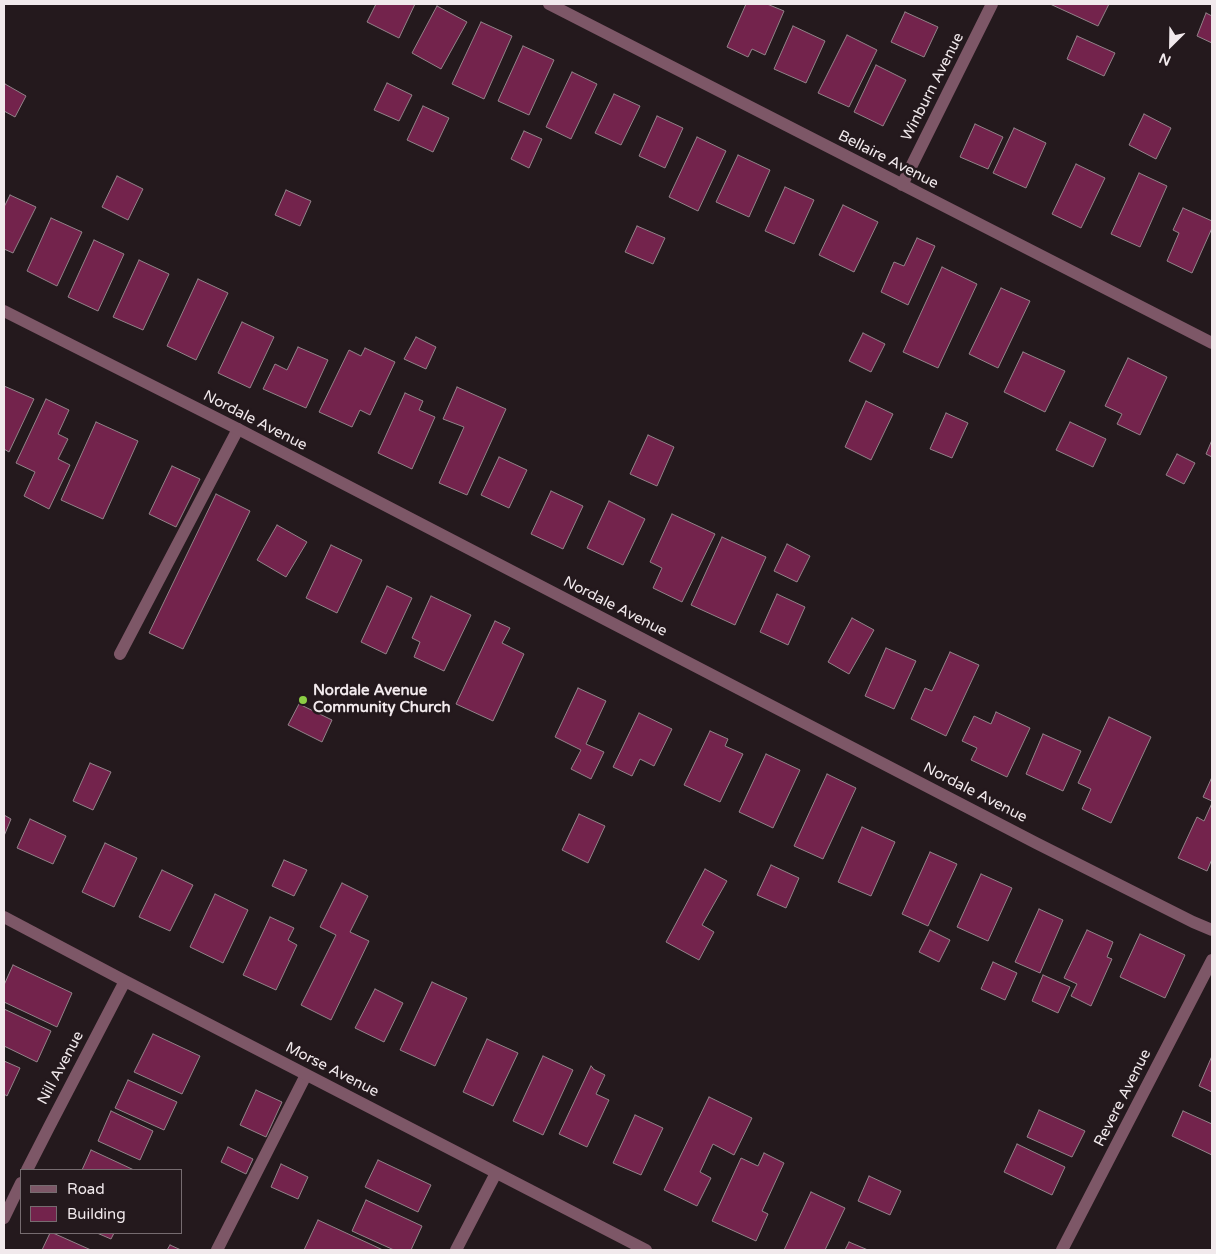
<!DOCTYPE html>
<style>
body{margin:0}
#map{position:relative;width:1216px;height:1254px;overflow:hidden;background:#24191d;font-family:"Varela Round",sans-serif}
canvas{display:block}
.frame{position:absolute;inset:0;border:5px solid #f1e9ec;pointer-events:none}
.legend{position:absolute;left:20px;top:1169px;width:162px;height:65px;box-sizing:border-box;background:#24191d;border:1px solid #766c70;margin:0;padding:6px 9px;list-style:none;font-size:15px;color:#f1e9ec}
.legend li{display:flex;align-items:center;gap:10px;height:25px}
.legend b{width:25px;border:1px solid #766c70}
.north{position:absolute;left:1146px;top:20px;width:50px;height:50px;-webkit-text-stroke:4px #24191d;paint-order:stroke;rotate:203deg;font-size:14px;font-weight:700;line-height:20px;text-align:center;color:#f1e9ec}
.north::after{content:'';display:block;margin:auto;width:18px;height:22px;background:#f1e9ec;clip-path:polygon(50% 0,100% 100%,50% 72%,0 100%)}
</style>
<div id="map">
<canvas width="1216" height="1254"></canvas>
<div class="frame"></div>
<ul class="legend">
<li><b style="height:6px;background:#7d5767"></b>Road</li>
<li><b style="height:14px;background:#73234c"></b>Building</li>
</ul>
<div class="north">N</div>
</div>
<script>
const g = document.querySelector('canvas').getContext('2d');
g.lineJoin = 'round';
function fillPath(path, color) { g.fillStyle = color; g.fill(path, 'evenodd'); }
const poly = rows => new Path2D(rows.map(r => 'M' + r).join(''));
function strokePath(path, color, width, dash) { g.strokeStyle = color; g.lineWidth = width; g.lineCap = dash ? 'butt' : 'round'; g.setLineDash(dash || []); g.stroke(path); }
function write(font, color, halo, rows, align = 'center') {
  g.font = font + ' "Varela Round",sans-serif'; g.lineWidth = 5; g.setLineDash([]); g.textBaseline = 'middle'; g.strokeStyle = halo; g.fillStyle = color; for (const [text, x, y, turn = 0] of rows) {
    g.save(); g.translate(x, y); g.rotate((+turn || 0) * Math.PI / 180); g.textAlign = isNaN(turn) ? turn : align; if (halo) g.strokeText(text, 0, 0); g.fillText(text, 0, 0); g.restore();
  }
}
const building = poly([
 [376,4,415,4,399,38,367,22,376,4],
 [746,4,767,4,784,11,765,55,752,49,748,57,727,47,746,4],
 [1050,4,1109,4,1098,26,1050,4],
 [437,6,467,22,441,69,412,53,437,6],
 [905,12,938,27,924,57,891,42,905,12],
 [1206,13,1212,16,1212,43,1197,36,1206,13],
 [481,22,512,36,484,99,452,84,481,22],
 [793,26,825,41,806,83,774,69,793,26],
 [847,35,877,50,849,107,818,93,847,35],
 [1077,36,1115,53,1104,76,1067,59,1077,36],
 [523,46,554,60,529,115,498,101,523,46],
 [876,65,906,80,883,126,854,112,876,65],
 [572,72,597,84,571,139,546,127,572,72],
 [387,83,412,95,399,121,374,110,387,83],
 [5,84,26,96,15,117,4,111,4,87,5,84],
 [614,94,640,106,621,145,595,133,614,94],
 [423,106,449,118,433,152,407,140,423,106],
 [1144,114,1171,128,1156,159,1129,145,1144,114],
 [657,116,683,128,665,168,639,156,657,116],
 [975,124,1003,137,988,169,960,157,975,124],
 [1014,128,1046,143,1026,188,993,173,1014,128],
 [524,131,542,139,529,168,511,159,524,131],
 [697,137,726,151,698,211,669,197,697,137],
 [738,155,770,170,749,217,716,202,738,155],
 [1076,164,1105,178,1081,228,1052,214,1076,164],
 [1139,173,1167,186,1140,247,1111,234,1139,173],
 [117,176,143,189,128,220,102,207,117,176],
 [785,187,814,200,794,244,765,231,785,187],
 [286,190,311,201,300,226,275,215,286,190],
 [10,195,36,207,13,253,4,249,4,207,10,195],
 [843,205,878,222,854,272,819,255,843,205],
 [1183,208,1212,221,1212,228,1192,273,1167,261,1179,233,1173,230,1183,208],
 [51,218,82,232,57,286,27,271,51,218],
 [637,226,665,238,653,264,625,252,637,226],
 [917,238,935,246,908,305,881,292,894,262,904,266,917,238],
 [94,240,124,254,98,311,68,297,94,240],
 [139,260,169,274,143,330,113,317,139,260],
 [942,267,977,284,938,368,903,352,942,267],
 [198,279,228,293,196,360,167,346,198,279],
 [1001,288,1030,301,998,368,969,354,1001,288],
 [242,322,274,337,250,388,218,373,242,322],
 [863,333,885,344,871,372,849,361,863,333],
 [416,337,436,347,426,369,404,359,416,337],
 [298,347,328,360,306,408,263,389,275,364,287,370,298,347],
 [365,348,395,362,370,415,360,410,352,427,319,412,349,350,361,356,365,348],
 [1023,352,1065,371,1045,412,1004,392,1023,352],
 [1128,358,1167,377,1140,435,1117,424,1122,414,1105,406,1128,358],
 [4,386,34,399,9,452,4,449,4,386],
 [457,387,506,409,467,495,439,483,464,427,443,419,457,387],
 [405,393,423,401,419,410,435,417,412,469,378,453,405,393],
 [46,399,69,410,58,434,68,439,58,459,70,465,49,509,24,496,35,472,16,463,46,399],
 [866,401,893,414,871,460,845,447,866,401],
 [946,413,968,423,952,458,930,449,946,413],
 [96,422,138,441,103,519,61,500,96,422],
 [1070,422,1106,439,1093,467,1056,450,1070,422],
 [648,435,674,447,657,486,630,474,648,435],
 [1212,440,1212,457,1206,454,1212,440],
 [1177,454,1195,463,1184,484,1166,475,1177,454],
 [499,457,527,470,509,508,481,495,499,457],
 [172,466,200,479,176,527,149,514,172,466],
 [551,491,583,506,563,549,531,534,551,491],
 [216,494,250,511,183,649,149,633,216,494],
 [609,501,645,519,623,565,587,548,609,501],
 [672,514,715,534,682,602,653,588,662,568,650,562,672,514],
 [277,525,307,542,286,577,257,560,277,525],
 [722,537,766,557,735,625,691,605,722,537],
 [787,544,810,556,797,582,774,571,787,544],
 [331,545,362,560,337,613,306,598,331,545],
 [387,586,412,598,386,654,361,642,387,586],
 [777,594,805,607,788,645,760,632,777,594],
 [431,596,471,615,444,671,414,657,420,642,412,638,431,596],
 [852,618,874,630,849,674,828,662,852,618],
 [495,621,510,628,502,643,524,654,493,721,456,704,495,621],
 [886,648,916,661,894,709,865,696,886,648],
 [950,652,979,665,946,736,911,719,925,688,932,691,950,652],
 [578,688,606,701,586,744,604,752,591,779,571,769,581,750,555,737,578,688],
 [299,704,332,720,322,742,288,725,299,704],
 [996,712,1030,728,1007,777,971,760,977,748,962,741,974,716,991,724,996,712],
 [639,713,672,729,654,766,640,759,632,776,613,767,639,713],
 [1109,717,1151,737,1111,823,1082,809,1091,789,1078,783,1109,717],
 [710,731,728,739,725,746,743,754,720,802,684,785,710,731],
 [1043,734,1081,751,1063,791,1026,774,1043,734],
 [766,754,800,770,773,828,739,812,766,754],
 [90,763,111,772,93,810,73,801,90,763],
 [827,774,856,788,823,859,794,846,827,774],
 [1212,777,1212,801,1203,797,1212,777],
 [1212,803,1212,859,1207,871,1178,858,1197,817,1204,821,1212,803],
 [579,814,605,826,588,863,562,850,579,814],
 [4,815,11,819,4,836,4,815],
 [30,819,66,836,53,864,17,848,30,819],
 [862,827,895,842,871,896,838,882,862,827],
 [105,843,137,858,114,907,82,892,105,843],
 [930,852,957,864,928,926,902,914,930,852],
 [284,860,307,870,294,896,272,886,284,860],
 [771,865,799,878,786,908,757,895,771,865],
 [705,869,727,881,702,925,714,932,699,960,666,942,705,869],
 [162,870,193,885,170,931,139,917,162,870],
 [981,874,1012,888,988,941,957,927,981,874],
 [342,883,368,896,350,932,369,941,331,1020,301,1005,336,935,320,927,342,883],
 [215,894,248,910,223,963,190,947,215,894],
 [1039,909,1063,920,1040,973,1015,962,1039,909],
 [270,917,294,928,288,940,297,945,276,990,243,975,270,917],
 [930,930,950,940,939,962,919,952,930,930],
 [1087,930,1113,942,1107,957,1112,959,1091,1006,1071,996,1077,984,1064,978,1087,930],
 [1140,934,1185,955,1165,998,1120,977,1140,934],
 [993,962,1017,973,1005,1000,981,989,993,962],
 [13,965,72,993,57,1027,4,1002,4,985,13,965],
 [1043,975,1070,987,1058,1013,1032,1001,1043,975],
 [432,982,467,998,435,1066,400,1050,432,982],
 [375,989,403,1003,384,1042,355,1028,375,989],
 [4,1009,51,1031,37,1062,4,1046,4,1009],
 [153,1034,200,1056,182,1094,134,1072,153,1034],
 [487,1039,518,1053,493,1106,463,1092,487,1039],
 [543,1056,573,1070,543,1135,513,1121,543,1056],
 [1212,1056,1212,1092,1199,1086,1212,1056],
 [4,1061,20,1068,7,1096,4,1094,4,1061],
 [591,1066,593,1068,593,1069,605,1075,596,1094,609,1100,587,1147,559,1134,591,1066],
 [128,1080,177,1102,164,1130,115,1108,128,1080],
 [256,1090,282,1102,266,1137,240,1125,256,1090],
 [709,1097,752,1118,734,1155,713,1144,700,1172,711,1178,697,1206,664,1190,709,1097],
 [1039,1110,1085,1131,1072,1157,1027,1137,1039,1110],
 [111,1111,153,1131,140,1160,98,1141,111,1111],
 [1183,1111,1212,1124,1212,1155,1172,1136,1183,1111],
 [635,1115,663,1128,641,1175,613,1163,635,1115],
 [1017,1144,1065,1167,1052,1195,1004,1172,1017,1144],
 [228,1147,253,1159,246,1174,221,1162,228,1147],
 [91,1150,134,1170,82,1170,91,1150],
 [764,1153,784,1163,762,1211,768,1214,756,1241,712,1221,741,1158,758,1166,764,1153],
 [378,1160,431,1185,418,1212,365,1187,378,1160],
 [281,1164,308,1177,298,1199,271,1187,281,1164],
 [869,1176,901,1191,890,1215,858,1201,869,1176],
 [811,1192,845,1208,825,1250,784,1250,811,1192],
 [366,1200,422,1226,411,1250,394,1250,352,1231,366,1200],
 [318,1220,383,1250,304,1250,318,1220],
 [50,1233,53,1233,91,1250,42,1250,50,1233],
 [97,1233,114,1233,111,1239,97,1233],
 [849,1242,868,1250,845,1250,849,1242],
 [170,1245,181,1250,167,1250,170,1245]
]);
fillPath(building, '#73234c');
strokePath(building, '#928389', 1);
strokePath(poly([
 [120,654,238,429],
 [217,1250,306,1075]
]), '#7d5767', 12);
strokePath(poly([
 [549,4,1212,343],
 [902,185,992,4],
 [4,311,238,429,1036,843,1193,922,1212,930],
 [4,917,125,981,646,1250],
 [27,1170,49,1127,125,981],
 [4,1218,21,1183],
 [456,1250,496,1173],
 [1062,1250,1212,960]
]), '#7d5767', 12);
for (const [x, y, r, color] of [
 [303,700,5,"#8cce45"]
]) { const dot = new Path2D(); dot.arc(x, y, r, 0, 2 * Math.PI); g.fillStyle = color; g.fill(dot); strokePath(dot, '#24191d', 2); }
write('15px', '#f1e9ec', '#24191d', [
 ["Winburn Avenue",933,87,-63],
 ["Bellaire Avenue",888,160,27],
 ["Nordale Avenue",255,421,27],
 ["Nordale Avenue",615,607,27],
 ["Nordale Avenue",975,793,27],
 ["Nill Avenue",61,1068,-62],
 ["Morse Avenue",332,1070,27],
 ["Revere Avenue",1123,1098,-63]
]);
write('bold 15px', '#f1e9ec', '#24191d', [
 ["Nordale Avenue",313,691],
 ["Community Church",313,708]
], 'left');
</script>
